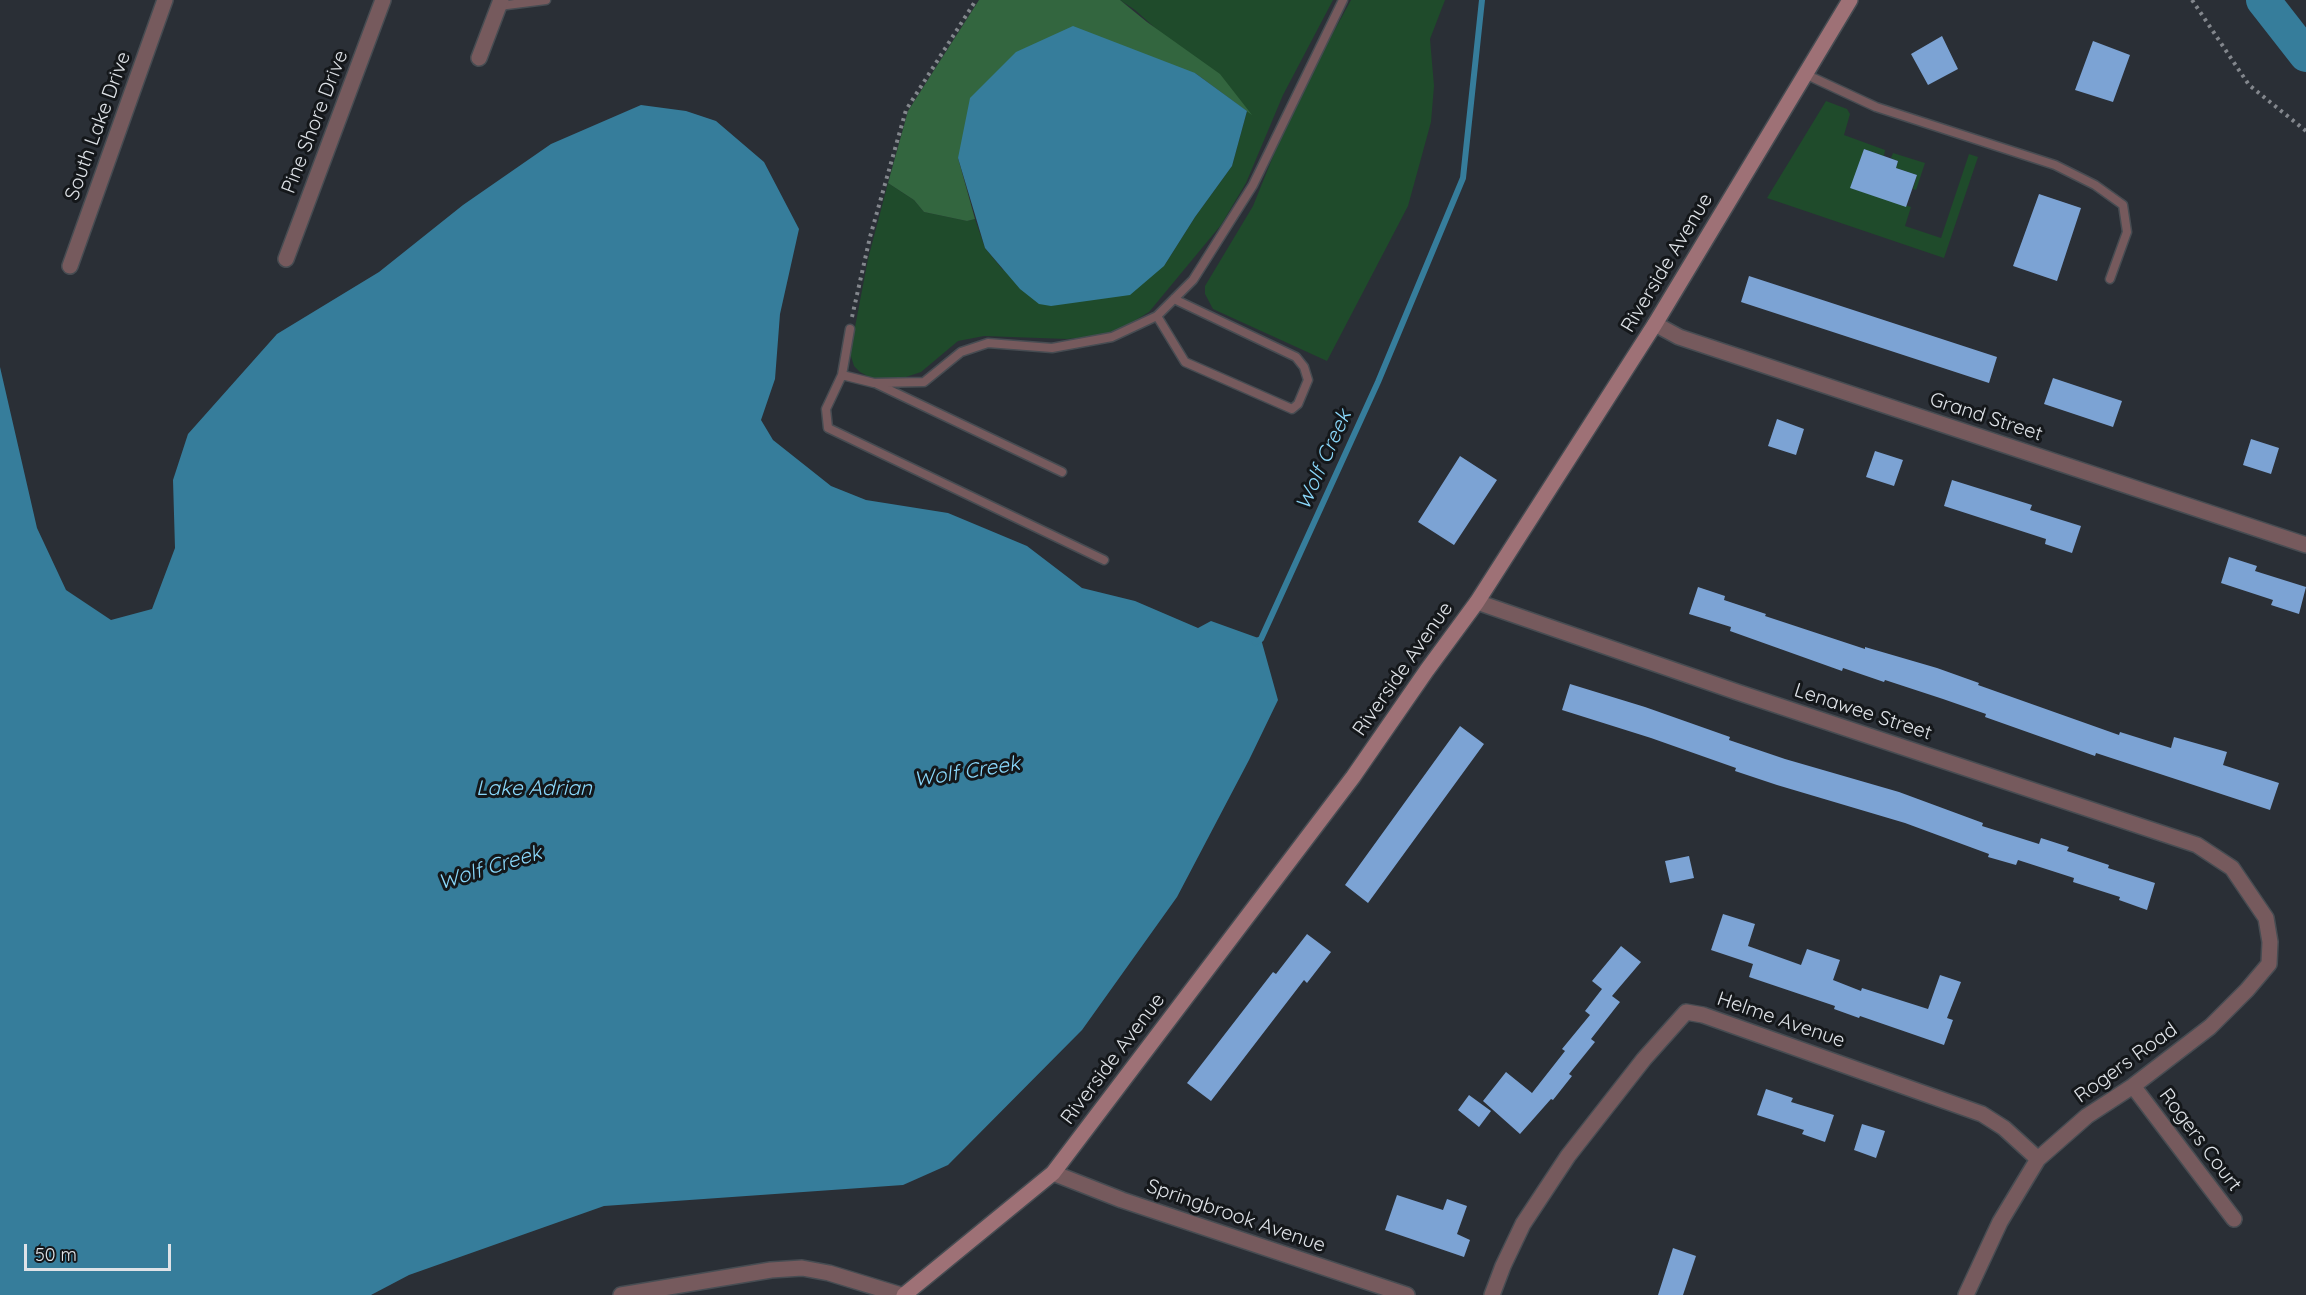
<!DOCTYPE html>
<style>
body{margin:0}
#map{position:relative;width:2306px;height:1295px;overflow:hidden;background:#2a2f36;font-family:Quicksand,sans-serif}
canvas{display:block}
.scale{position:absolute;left:24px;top:1244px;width:147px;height:27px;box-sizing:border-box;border:3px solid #dfe3e8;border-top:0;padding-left:8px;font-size:18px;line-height:21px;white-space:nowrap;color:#dfe3e8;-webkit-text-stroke:4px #14171a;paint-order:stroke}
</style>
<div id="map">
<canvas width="2306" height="1295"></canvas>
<div class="scale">50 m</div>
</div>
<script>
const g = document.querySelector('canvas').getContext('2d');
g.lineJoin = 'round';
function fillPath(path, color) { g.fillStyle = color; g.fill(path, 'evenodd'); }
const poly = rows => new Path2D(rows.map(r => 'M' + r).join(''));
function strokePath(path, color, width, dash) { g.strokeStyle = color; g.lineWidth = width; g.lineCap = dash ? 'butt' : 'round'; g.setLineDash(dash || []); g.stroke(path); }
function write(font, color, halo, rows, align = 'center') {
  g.font = font + ' Quicksand,sans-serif'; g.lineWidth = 6; g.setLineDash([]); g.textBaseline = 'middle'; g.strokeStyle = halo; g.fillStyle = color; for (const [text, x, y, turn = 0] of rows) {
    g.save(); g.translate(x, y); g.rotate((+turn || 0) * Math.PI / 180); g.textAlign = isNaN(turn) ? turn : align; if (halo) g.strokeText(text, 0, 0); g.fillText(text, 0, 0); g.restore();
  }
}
fillPath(poly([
 [1120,0,1333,0,1283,95,1246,183,1221,225,1149,312,1123,328,1097,336,1067,339,984,336,958,341,921,372,903,378,871,378,860,372,854,366,850,353,868,259,888,183,914,200,924,212,967,221,975,219,985,248,1003,270,1164,266,1195,217,1232,166,1247,111,1249,112,1135,10],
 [1351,0,1445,0,1430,39,1434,86,1431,122,1408,206,1327,361,1213,309,1205,294,1205,286,1253,206,1280,139,1311,73],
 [1826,101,1847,109,1850,114,1844,135,1885,150,1884,156,1864,149,1851,188,1911,207,1905,226,1941,238,1969,154,1978,157,1944,258,1767,198],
 [1893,153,1925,163,1916,190,1913,189,1917,175,1896,168,1898,161,1891,158]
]), '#1f4b2b');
fillPath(poly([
 [979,0,1120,0,1147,22,1220,74,1252,115,1195,73,958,158,975,219,967,221,924,212,914,200,888,183,908,111]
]), '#33663f');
fillPath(poly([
 [1073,26,1195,73,1247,111,1232,166,1195,217,1164,266,1130,295,1051,306,1039,304,1020,289,985,248,958,158,970,98,1016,52],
 [641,105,686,111,716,121,764,162,799,229,780,314,775,379,761,420,773,440,831,486,866,500,948,513,1027,546,1082,588,1135,601,1198,628,1211,621,1261,639,1278,700,1249,760,1177,897,1082,1030,948,1165,903,1185,604,1206,409,1275,371,1295,0,1295,0,367,37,528,66,590,111,620,152,609,175,548,173,480,188,434,277,334,379,272,463,205,551,144]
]), '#367d9b');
strokePath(poly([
 [1255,642,1261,639,1378,382,1463,178,1482,0]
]), '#367d9b', 6);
strokePath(poly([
 [2263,0,2306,55]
]), '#367d9b', 34);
fillPath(poly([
 [1942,36,1958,69,1928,85,1911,54],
 [2093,41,2130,55,2113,102,2075,90],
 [1864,149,1898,161,1896,168,1917,175,1906,207,1850,188],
 [2039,194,2081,208,2057,281,2013,266],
 [1749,276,1997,357,1989,383,1741,302],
 [2053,378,2122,401,2113,427,2044,404],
 [1777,419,1804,429,1796,455,1768,446],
 [2251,439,2279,448,2271,474,2243,465],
 [1875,451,1903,460,1894,486,1866,477],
 [1460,456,1497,480,1454,545,1418,522],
 [1952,480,2032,505,2030,510,2081,526,2072,553,2045,544,2046,539,1944,506],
 [2229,557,2257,566,2255,571,2306,587,2299,614,2271,605,2273,600,2221,583],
 [1698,587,1725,596,1724,600,1766,614,1765,616,1865,649,1865,647,1937,668,1979,683,1978,685,2119,735,2120,732,2171,748,2174,737,2227,752,2223,765,2279,783,2270,810,2096,753,2095,756,1985,717,1986,714,1943,699,1885,680,1884,682,1843,668,1842,671,1730,631,1731,627,1689,614],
 [1570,684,1645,707,1730,737,1729,740,1785,759,1899,792,1983,823,1982,826,2039,844,2041,838,2069,847,2067,851,2109,865,2108,868,2155,883,2147,910,2119,900,2120,897,2073,882,2074,878,2018,860,2016,865,1988,857,1989,854,1905,823,1777,785,1735,771,1736,768,1651,738,1562,710],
 [1460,726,1484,744,1368,903,1345,885],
 [1689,856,1694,878,1670,883,1665,861],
 [1723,914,1755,924,1748,946,1801,965,1807,949,1840,960,1833,980,1861,991,1862,988,1928,1009,1940,975,1961,982,1947,1018,1953,1020,1944,1045,1860,1016,1859,1018,1834,1009,1835,1006,1749,977,1753,964,1711,950],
 [1307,934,1331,952,1307,983,1304,980,1211,1101,1187,1083,1273,972,1276,974],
 [1621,946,1641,962,1612,996,1620,1002,1591,1039,1595,1042,1569,1074,1572,1076,1553,1100,1551,1099,1520,1134,1483,1101,1506,1072,1532,1093,1565,1051,1562,1049,1590,1015,1585,1011,1602,989,1592,981],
 [1766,1089,1793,1098,1791,1102,1834,1115,1825,1142,1802,1134,1804,1130,1757,1115],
 [1469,1095,1491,1111,1479,1127,1458,1110],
 [1862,1124,1885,1131,1876,1158,1854,1150],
 [1397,1195,1443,1210,1447,1199,1467,1206,1457,1234,1470,1240,1464,1257,1385,1230],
 [1673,1248,1696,1256,1683,1295,1658,1295]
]), '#7ca3d4');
const lane = poly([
 [499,6,546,0],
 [1805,74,1876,107,2055,165,2095,185,2123,205,2127,232,2110,279],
 [1157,316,1185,362,1292,409,1298,404,1308,380,1304,367,1296,357,1174,299],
 [850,329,842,375,826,409,828,428,1104,560],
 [842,375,874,383,924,382,961,352,988,343,1052,348,1112,337,1157,316,1193,280,1253,185,1343,0],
 [877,384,1062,472]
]);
const street = poly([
 [479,58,501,0],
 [286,259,383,0],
 [70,266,165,0],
 [1655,324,1679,337,2306,545],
 [1477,602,1737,692,2197,845,2232,868,2266,918,2270,942,2269,964,2247,990,2210,1027,2133,1086,2087,1116,2038,1159,2000,1222,1966,1295],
 [2133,1086,2234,1219],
 [1053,1173,1122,1200,1407,1295],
 [621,1295,771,1270,802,1268,829,1273,901,1295],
 [1492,1295,1503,1266,1523,1224,1568,1156,1644,1059,1686,1012,1703,1015,1982,1114,2004,1128,2038,1159]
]);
const secondary = poly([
 [904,1295,1053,1173,1353,777,1427,670,1477,602,1655,324,1850,0]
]);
strokePath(lane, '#474c52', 11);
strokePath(street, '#474c52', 18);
strokePath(secondary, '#474c52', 18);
strokePath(poly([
 [2192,0,2249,85,2306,131],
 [852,317,870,237,906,110,976,0]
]), '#83878d', 4, [3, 4.5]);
strokePath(lane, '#765a5d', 8);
strokePath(street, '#765a5d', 15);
strokePath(secondary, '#9e7176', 15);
write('20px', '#dfe3e8', '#14171a', [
 ["Pine Shore Drive",315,122,-69],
 ["South Lake Drive",98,126,-70],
 ["Riverside Avenue",1667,263,-59],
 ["Grand Street",1986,417,18],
 ["Riverside Avenue",1403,669,-55],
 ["Lenawee Street",1863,712,18],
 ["Helme Avenue",1781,1020,19],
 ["Riverside Avenue",1113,1059,-53],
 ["Rogers Road",2126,1063,-36],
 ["Rogers Court",2200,1140,53],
 ["Springbrook Avenue",1236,1216,19]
]);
write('italic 21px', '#8ad8fb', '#14171a', [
 ["Wolf Creek",1324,460,-66],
 ["Wolf Creek",967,772,-9],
 ["Lake Adrian",534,789],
 ["Wolf Creek",490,868,-17]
]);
</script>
